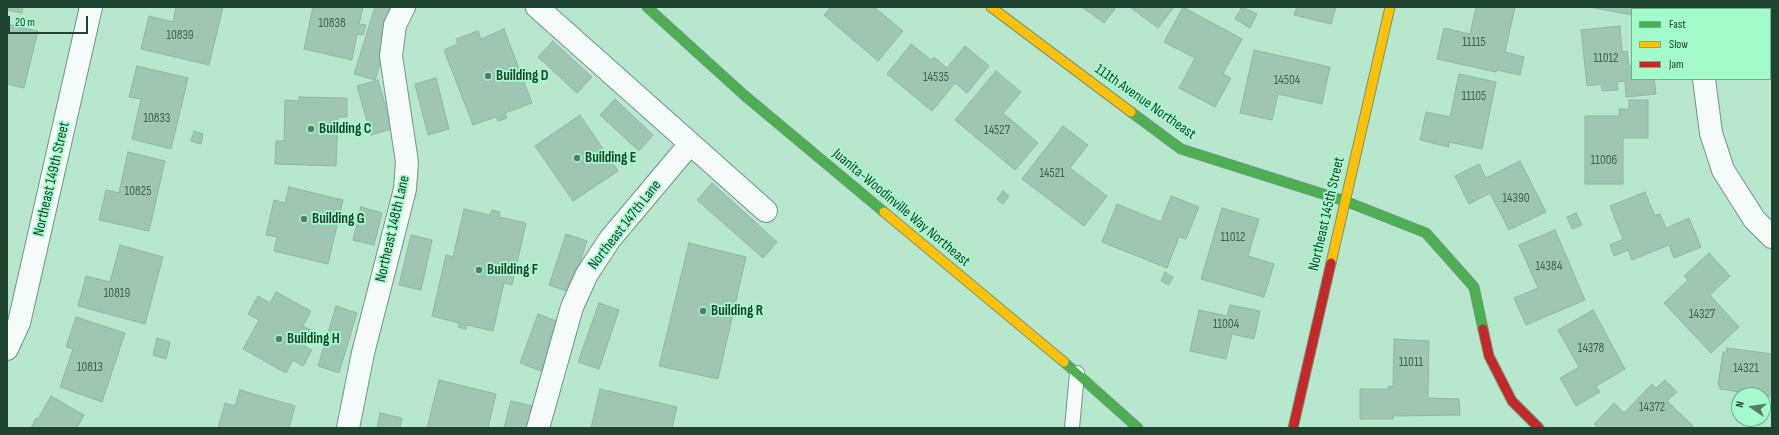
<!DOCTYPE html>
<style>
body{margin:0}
#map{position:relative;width:1779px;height:435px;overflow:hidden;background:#b7e7cd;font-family:"Sofia Sans Condensed",sans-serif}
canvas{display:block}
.frame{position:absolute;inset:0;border:8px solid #1e4330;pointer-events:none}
.legend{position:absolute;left:1631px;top:8px;width:140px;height:72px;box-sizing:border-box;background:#a3fbcb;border:1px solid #6eb18d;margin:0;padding:5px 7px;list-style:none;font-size:12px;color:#1e4330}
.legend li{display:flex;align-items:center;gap:8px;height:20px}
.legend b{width:20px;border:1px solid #6eb18d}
.north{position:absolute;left:1731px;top:387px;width:40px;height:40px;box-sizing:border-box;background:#a3fbcb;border:1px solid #6eb18d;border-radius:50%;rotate:283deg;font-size:11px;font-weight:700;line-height:16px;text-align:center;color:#1e4330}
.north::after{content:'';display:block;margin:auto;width:14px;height:18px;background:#547c67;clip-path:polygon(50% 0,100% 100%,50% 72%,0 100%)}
.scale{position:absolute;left:8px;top:16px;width:80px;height:18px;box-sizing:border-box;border:2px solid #1e4330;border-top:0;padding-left:5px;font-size:12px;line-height:14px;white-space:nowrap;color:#1e4330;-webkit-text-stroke:3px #a3fbcb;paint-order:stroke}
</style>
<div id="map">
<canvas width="1779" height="435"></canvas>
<div class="frame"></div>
<ul class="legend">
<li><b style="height:5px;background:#4caf50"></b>Fast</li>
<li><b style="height:5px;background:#ffc107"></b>Slow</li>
<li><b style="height:5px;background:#c62828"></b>Jam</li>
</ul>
<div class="north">N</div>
<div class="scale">20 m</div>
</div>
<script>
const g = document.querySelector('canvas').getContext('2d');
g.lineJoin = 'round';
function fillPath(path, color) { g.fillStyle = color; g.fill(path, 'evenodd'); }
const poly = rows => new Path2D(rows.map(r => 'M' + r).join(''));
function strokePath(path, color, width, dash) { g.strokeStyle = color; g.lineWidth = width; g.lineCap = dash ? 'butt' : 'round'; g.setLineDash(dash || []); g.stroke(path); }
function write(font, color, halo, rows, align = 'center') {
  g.font = font + ' "Sofia Sans Condensed",sans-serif'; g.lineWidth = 3.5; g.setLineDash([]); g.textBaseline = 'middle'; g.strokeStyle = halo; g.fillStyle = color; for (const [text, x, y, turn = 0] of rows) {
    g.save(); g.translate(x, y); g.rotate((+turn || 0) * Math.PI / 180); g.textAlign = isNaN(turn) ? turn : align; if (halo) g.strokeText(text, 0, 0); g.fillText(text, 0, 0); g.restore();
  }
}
const building = poly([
 [7,7,23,7,22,13,7,10,7,7],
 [176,7,223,7,209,65,141,49,149,16,173,22,176,7],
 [313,7,363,7,359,24,366,25,363,35,357,34,352,60,304,49,313,7],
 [375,7,398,7,375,80,354,74,375,7],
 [831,7,874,7,903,31,878,61,824,15,831,7],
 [1082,7,1116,7,1104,23,1082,7],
 [1130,7,1174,7,1158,28,1130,7],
 [1183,7,1242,39,1223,74,1231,78,1215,107,1179,88,1195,58,1164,42,1183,7],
 [1242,7,1257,14,1250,28,1235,19,1242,7],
 [1297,7,1336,7,1331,24,1294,15,1297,7],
 [1476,7,1515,7,1505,52,1524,57,1520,75,1497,70,1496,72,1437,59,1444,28,1470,34,1476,7],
 [1589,7,1655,7,1655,9,1632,9,1632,15,1589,7],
 [7,24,38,31,24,88,7,84,7,24],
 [1620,26,1622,52,1627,51,1629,66,1632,66,1632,79,1654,79,1656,94,1626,97,1625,81,1617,82,1618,90,1602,91,1601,84,1587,86,1581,30,1620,26],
 [504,29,532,103,505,113,507,118,498,121,496,117,473,125,444,50,458,44,456,39,478,31,481,39,504,29],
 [553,41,592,77,577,93,538,57,553,41],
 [911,44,931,60,934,57,947,68,965,46,989,66,967,93,955,83,932,111,887,74,911,44],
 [1770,49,1772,50,1772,79,1770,79,1770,49],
 [1254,50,1330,67,1322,104,1278,94,1272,120,1240,113,1254,50],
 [137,66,188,78,171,149,132,139,141,99,129,97,137,66],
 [996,71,1021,92,1003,113,1038,143,1015,170,955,120,996,71],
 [1459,74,1496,82,1482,149,1449,142,1449,147,1420,140,1426,112,1450,117,1459,74],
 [436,78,449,129,428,135,415,84,436,78],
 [378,80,392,129,371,135,357,86,378,80],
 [299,97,347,98,347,117,338,117,336,166,275,164,276,141,284,141,285,100,299,101,299,97],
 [615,99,653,135,639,151,600,115,615,99],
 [1629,100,1648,100,1648,138,1623,138,1623,184,1585,184,1585,116,1619,116,1619,109,1629,109,1629,100],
 [580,115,618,171,573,201,535,146,580,115],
 [1063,126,1088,145,1070,168,1107,196,1084,226,1022,179,1063,126],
 [194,131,203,134,201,144,191,141,194,131],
 [128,152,165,161,149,231,99,220,106,190,119,193,128,152],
 [1520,161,1546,212,1509,230,1490,193,1469,204,1455,176,1479,164,1486,178,1520,161],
 [712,183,777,242,763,258,697,200,712,183],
 [289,187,343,200,328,264,274,251,277,237,266,235,274,200,285,203,289,187],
 [1003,191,1009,196,1003,204,997,199,1003,191],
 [1645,192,1655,216,1660,214,1666,228,1689,218,1701,247,1674,258,1669,245,1632,260,1628,250,1614,256,1610,245,1623,239,1610,206,1645,192],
 [1171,196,1199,207,1186,239,1179,237,1167,268,1102,242,1117,204,1161,222,1171,196],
 [361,207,382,213,374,245,353,240,361,207],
 [1222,208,1259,219,1248,256,1274,264,1264,297,1201,279,1222,208],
 [464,209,490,215,492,210,500,212,499,217,526,223,512,285,504,283,493,331,467,325,466,329,458,327,459,323,432,316,446,255,453,257,464,209],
 [1576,213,1582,225,1572,229,1567,217,1576,213],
 [1555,230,1585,300,1526,325,1514,298,1538,288,1519,245,1555,230],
 [566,234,587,241,570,292,549,285,566,234],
 [411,235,432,240,421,290,399,285,411,235],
 [689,243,746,257,718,379,659,366,689,243],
 [120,245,163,257,145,324,78,306,86,276,110,282,120,245],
 [1709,253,1730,276,1710,295,1739,327,1711,353,1664,303,1688,280,1684,276,1709,253],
 [1165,272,1173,277,1169,285,1161,281,1165,272],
 [276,292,311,311,303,326,313,331,304,346,312,350,303,366,293,360,286,373,243,349,259,320,248,314,258,296,270,303,276,292],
 [599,303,619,310,599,369,578,362,599,303],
 [1230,305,1260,311,1254,339,1232,334,1226,359,1190,351,1199,310,1227,316,1230,305],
 [336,306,357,313,339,373,318,366,336,306],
 [1593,310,1625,369,1596,386,1600,392,1576,406,1560,378,1579,367,1558,330,1593,310],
 [538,314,559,322,541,371,520,363,538,314],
 [76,317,125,333,102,402,60,387,73,349,66,347,76,317],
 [157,338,170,342,166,359,153,355,157,338],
 [1394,339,1429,341,1428,398,1459,399,1460,415,1393,416,1393,419,1360,419,1360,389,1389,389,1388,386,1393,387,1394,339],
 [1727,348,1772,354,1772,397,1720,389,1720,386,1718,385,1723,352,1727,352,1727,348],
 [439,380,496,394,488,428,427,428,439,380],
 [1665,380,1677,392,1667,401,1693,426,1691,428,1599,428,1594,424,1614,403,1624,413,1652,384,1656,388,1665,380],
 [600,389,677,407,672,428,591,428,600,389],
 [240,390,295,406,289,428,218,428,225,403,235,406,240,390],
 [51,396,84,415,77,428,31,428,36,418,38,419,51,396],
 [511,401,533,406,527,428,504,428,511,401],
 [380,413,402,418,400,428,377,428,380,413]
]);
fillPath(building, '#9fc6b2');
strokePath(building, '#8fb6a2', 1);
const lane = poly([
 [1072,428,1077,373]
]);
const street = poly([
 [537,7,766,211],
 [1719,9,1719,7],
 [1704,79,1711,133,1723,170,1754,219,1772,237],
 [7,349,19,323,91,7],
 [348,428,363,353,405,189,407,162,391,56,395,25,404,7],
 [538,428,572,307,587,274,610,239,690,144]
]);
const fast = poly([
 [647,7,744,95,884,212],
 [1131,112,1181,149,1345,201,1426,233,1474,287,1483,329],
 [1064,362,1138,428]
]);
const slow = poly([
 [991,7,1131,112],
 [884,212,1064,362],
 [1331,263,1390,7]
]);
const jam = poly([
 [1483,329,1489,356,1512,401,1539,428],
 [1293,428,1331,263]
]);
strokePath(lane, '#6e9783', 16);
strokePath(street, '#6e9783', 24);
strokePath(fast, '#6e9783', 11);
strokePath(slow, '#6e9783', 11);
strokePath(jam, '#6e9783', 11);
strokePath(lane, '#f4fbf8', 14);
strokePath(street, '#f4fbf8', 22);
strokePath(fast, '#4caf50', 9);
strokePath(slow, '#ffc107', 9);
strokePath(jam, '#c62828', 9);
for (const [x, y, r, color] of [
 [488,76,4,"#547c67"],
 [311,129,4,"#547c67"],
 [577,158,4,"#547c67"],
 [304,219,4,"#547c67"],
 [479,270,4,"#547c67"],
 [703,311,4,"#547c67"],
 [279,339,4,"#547c67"]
]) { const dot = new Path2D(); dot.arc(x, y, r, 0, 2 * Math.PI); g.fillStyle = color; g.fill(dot); strokePath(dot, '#a3fbcb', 1.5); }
write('13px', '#3e6450', null, [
 ["10838",332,24],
 ["10839",180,36],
 ["11115",1474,43],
 ["11012",1606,59],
 ["14535",936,78],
 ["14504",1287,81],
 ["11105",1474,97],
 ["10833",157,119],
 ["14527",997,131],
 ["11006",1604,161],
 ["14521",1052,174],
 ["10825",138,192],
 ["14390",1516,199],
 ["11012",1233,238],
 ["14384",1549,267],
 ["10819",117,294],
 ["14327",1702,315],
 ["11004",1226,325],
 ["14378",1591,349],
 ["11011",1411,363],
 ["10813",90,368],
 ["14321",1746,369],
 ["14372",1652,408]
]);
write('bold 15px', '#1e4330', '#a3fbcb', [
 ["Building D",496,76],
 ["Building C",319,129],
 ["Building E",585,158],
 ["Building G",312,219],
 ["Building F",487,270],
 ["Building R",711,311],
 ["Building H",287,339]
], 'left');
write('15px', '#1e4330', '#a3fbcb', [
 ["111th Avenue Northeast",1145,102,35],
 ["Northeast 149th Street",52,179,-77],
 ["Juanita-Woodinville Way Northeast",901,208,40],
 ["Northeast 145th Street",1327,214,-77],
 ["Northeast 147th Lane",625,225,-52],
 ["Northeast 148th Lane",393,229,-77]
]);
</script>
